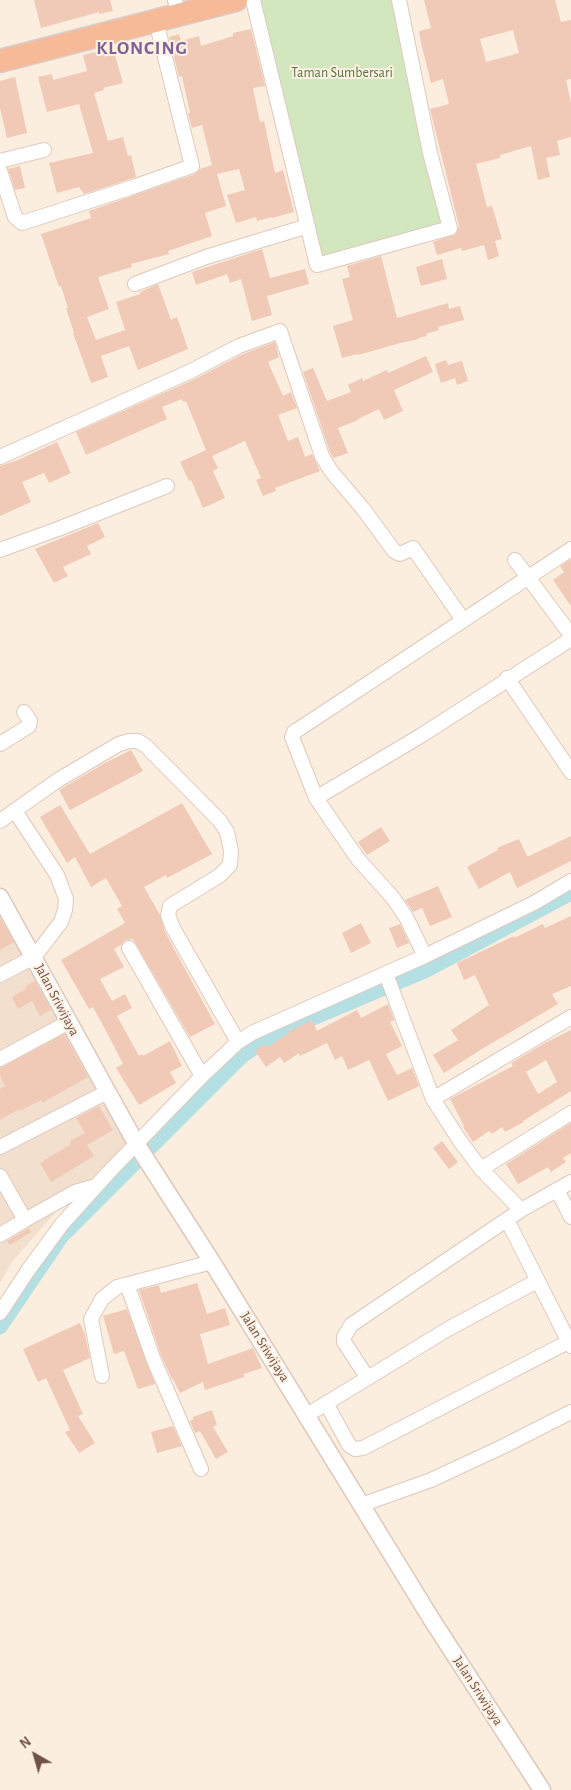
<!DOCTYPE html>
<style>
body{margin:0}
#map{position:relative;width:571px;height:1790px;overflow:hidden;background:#fbeedf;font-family:"Alegreya Sans",sans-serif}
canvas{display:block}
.north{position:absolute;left:10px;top:1730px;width:50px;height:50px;-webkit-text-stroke:4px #fff2e4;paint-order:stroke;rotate:322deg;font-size:14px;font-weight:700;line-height:20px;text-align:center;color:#705348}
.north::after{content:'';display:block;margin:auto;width:18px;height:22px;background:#705348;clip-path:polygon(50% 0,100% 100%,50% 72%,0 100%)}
</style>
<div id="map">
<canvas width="571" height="1790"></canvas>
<div class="north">N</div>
</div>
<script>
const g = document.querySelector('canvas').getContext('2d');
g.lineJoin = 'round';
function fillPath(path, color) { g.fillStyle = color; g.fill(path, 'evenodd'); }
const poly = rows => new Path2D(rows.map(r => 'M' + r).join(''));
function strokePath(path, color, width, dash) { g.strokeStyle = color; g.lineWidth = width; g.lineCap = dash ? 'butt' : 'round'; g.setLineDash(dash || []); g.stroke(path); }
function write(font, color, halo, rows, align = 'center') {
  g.font = font + ' "Alegreya Sans",sans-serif'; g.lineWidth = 4; g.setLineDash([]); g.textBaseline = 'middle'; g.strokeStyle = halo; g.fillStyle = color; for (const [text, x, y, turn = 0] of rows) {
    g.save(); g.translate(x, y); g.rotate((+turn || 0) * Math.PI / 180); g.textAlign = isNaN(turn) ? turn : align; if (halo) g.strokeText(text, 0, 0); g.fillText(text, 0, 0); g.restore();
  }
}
fillPath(poly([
 [0,901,137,1148,74,1191,11,1263,0,1283]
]), '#f2dfce');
fillPath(poly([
 [253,0,397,0,446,229,316,266]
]), '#d2e7be');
strokePath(poly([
 [0,1327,61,1237,242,1056,265,1040,313,1018,429,969,571,893]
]), '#b5e0e3', 15);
fillPath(poly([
 [34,0,110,0,113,11,99,14,99,12,41,28],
 [424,0,555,0,561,22,571,20,571,79,566,80,571,103,571,137,557,141,560,155,546,158,550,177,538,180,531,146,500,155,500,158,476,164,487,207,492,206,502,239,495,241,499,256,488,260,484,245,462,251,461,248,437,255,433,242,456,234,459,226,430,109,449,104,443,79,431,83,421,43,419,31,431,28],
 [513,30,519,53,486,62,480,39],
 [251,29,265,86,253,88,260,122,264,121,275,173,283,170,294,212,272,218,272,217,257,221,256,217,236,223,227,195,245,190,239,169,217,174,226,206,205,213,212,236,168,251,169,254,131,264,132,267,98,277,109,309,87,317,96,340,125,330,116,302,140,294,140,292,158,284,171,320,177,317,188,349,138,370,129,346,101,356,108,377,91,383,73,333,74,333,66,308,68,308,61,286,59,287,41,234,91,218,89,211,195,174,200,169,212,165,202,125,192,128,188,113,190,113,182,76,179,77,169,37,179,34,181,41,199,36,201,46,233,36,233,33],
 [113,48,123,83,103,88,104,90,94,93,108,141,123,137,128,156,131,155,136,177,84,194,79,187,57,193,49,163,93,153,79,104,47,112,38,77,52,74,53,80,87,71,83,55],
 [15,77,27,133,7,138,0,108,0,81],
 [20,166,25,188,15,190,8,169],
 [262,249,270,278,305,269,309,284,267,296,272,315,252,321,241,279,230,283,227,274,196,285,192,272],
 [381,256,397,318,448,303,449,309,460,306,464,320,438,327,439,330,426,334,427,336,418,338,419,339,400,343,358,355,357,354,342,358,333,326,353,320,342,279,350,277,347,266],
 [442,259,447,279,421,286,416,267],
 [275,342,279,357,268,362,283,396,291,392,297,408,278,415,288,441,298,437,305,457,312,454,320,471,275,488,276,491,263,496,256,480,261,478,245,441,212,456,218,468,213,471,225,498,203,508,191,480,189,481,180,462,206,450,186,401,183,402,182,399,162,407,167,419,86,455,76,432,195,379,243,354],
 [426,356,433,372,394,390,403,411,384,420,379,409,358,419,358,420,338,428,348,453,334,458,330,452,303,372,313,368,327,401,351,392,348,385,362,378,363,381,387,370,388,373],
 [446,360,448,365,462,361,468,381,457,385,455,378,441,383,435,364],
 [57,442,71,473,49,483,44,473,22,482,31,502,0,516,0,466,18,460],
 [98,523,105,537,87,546,91,554,63,567,68,576,54,583,35,549],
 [571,559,571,606,553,580,564,572,560,566],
 [131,750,143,771,70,810,59,790,103,764],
 [182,803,212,854,167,878,166,875,144,887,160,915,165,932,215,1024,190,1037,133,939,125,940,121,945,114,949,124,967,100,979,112,1001,125,994,132,1008,117,1016,139,1056,142,1054,143,1056,170,1041,182,1066,170,1072,176,1083,139,1105,116,1068,123,1064,104,1027,93,1007,89,1009,61,960,125,923,117,909,122,906,106,878,91,887,75,857,67,863,40,817,60,805,90,854],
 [381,827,390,841,367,855,358,842],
 [571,836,571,861,517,888,510,872,479,889,467,867,498,850,497,848,519,839,527,856,529,856],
 [438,886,452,917,430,926,422,908,413,912,405,900],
 [571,916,571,986,552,994,558,1004,482,1049,444,1073,433,1055,458,1040,451,1030,489,1005,475,975,464,980,457,963,514,936,514,938,543,924,545,928],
 [0,918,14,942,0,950],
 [361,923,371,943,351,953,342,933],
 [400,924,409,943,397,948,389,928],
 [35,981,51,1010,40,1016,32,1001,18,1009,12,997,26,989,25,987],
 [388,1004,394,1020,390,1022,402,1046,386,1054,397,1075,412,1068,419,1086,388,1101,369,1060,348,1070,342,1056,335,1060,327,1043,300,1056,299,1053,284,1063,280,1057,266,1067,255,1051,265,1044,268,1047,290,1032,289,1031,312,1020,317,1031,357,1010,361,1018],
 [571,1030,571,1091,523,1121,524,1122,505,1132,502,1127,492,1134,489,1131,473,1142,463,1127,464,1126,450,1099,513,1066,511,1063,545,1043],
 [546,1060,557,1082,538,1094,526,1072],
 [64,1034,88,1077,42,1103,41,1100,20,1111,19,1109,0,1120,0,1089,5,1086,0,1076,0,1068],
 [99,1106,113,1130,87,1145,94,1156,51,1182,40,1163,71,1144,70,1141,85,1133,76,1118],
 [571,1123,571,1153,563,1158,566,1162,551,1172,548,1167,518,1184,506,1164],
 [442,1141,458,1162,449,1169,433,1148],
 [29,1228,31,1232,10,1245,7,1241],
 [197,1283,207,1314,225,1308,230,1325,200,1334,208,1364,253,1348,262,1368,244,1374,244,1377,205,1390,203,1382,180,1393,173,1379,172,1379,161,1355,139,1290,159,1285,161,1293],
 [127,1309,155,1384,138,1389,124,1351,114,1354,103,1316],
 [80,1323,85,1335,90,1358,63,1370,83,1414,78,1416,95,1443,79,1453,65,1432,70,1430,46,1378,38,1382,23,1349],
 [212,1410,217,1425,213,1427,228,1452,216,1459,200,1431,195,1433,190,1421,193,1420,193,1417],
 [173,1426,182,1446,157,1453,151,1432]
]), '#f0c9b7');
const minor = poly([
 [175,0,178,15],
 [253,0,317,265,450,228,430,153,399,0],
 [0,161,44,150],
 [0,171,15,217,22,223,133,187,192,166,156,21],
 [135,284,206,257,308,226],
 [0,457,191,371,239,346,280,331,322,456,331,471,364,510,394,551,400,554,413,548,463,620],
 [0,550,58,529,167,486],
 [515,560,571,635],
 [507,678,571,772],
 [0,744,29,726,30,721,24,712],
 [316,798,422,735,571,639],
 [0,821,58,780,119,744,129,741,138,741,146,746,220,821,227,832,231,851,230,865,219,876,170,906,168,915,173,928,238,1042],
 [129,948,202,1076],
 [425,956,406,917,393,898,358,859,316,798,292,737,294,732,299,729,571,549],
 [386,974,433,1099,460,1141,481,1169,521,1210],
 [0,975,34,957,61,922,65,910,66,899,57,875,15,811],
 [0,1059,69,1022],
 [433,1099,571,1017],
 [0,1147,107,1092],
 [481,1169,571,1113],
 [0,1176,25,1220,0,1235],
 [557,1190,571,1217],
 [25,1220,75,1192,96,1186],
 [507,1220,571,1346],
 [127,1284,153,1358,201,1469],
 [0,1313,29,1269,62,1224,109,1172,202,1076,238,1042,252,1033,425,956,534,903,571,881],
 [102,1376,91,1319,102,1299,117,1287,212,1262],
 [367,1377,344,1342,344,1337,351,1325,521,1210,571,1182],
 [326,1403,349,1445,355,1449,363,1448,568,1342],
 [307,1415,448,1329,537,1281],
 [361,1505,431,1480,504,1446,571,1412]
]);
const tertiary = poly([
 [0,897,137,1145,212,1262,432,1620,542,1790]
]);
const trunk = poly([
 [0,61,236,0]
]);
strokePath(minor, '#dec9bb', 16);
strokePath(tertiary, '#dec9bb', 19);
strokePath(trunk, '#d7cfcc', 25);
strokePath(minor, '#fff', 14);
strokePath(tertiary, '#fff', 16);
strokePath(trunk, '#f6ba98', 22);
write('14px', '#547641', '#fff2e4', [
 ["Taman Sumbersari",342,73]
]);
write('14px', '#705348', '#fff2e4', [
 ["Jalan Sriwijaya",57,1000,62],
 ["Jalan Sriwijaya",265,1347,58],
 ["Jalan Sriwijaya",478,1691,57]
]);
g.letterSpacing = '1px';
write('bold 19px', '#7f6394', '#fff2e4', [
 ["KLONCING",142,48]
]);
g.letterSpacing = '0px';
</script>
